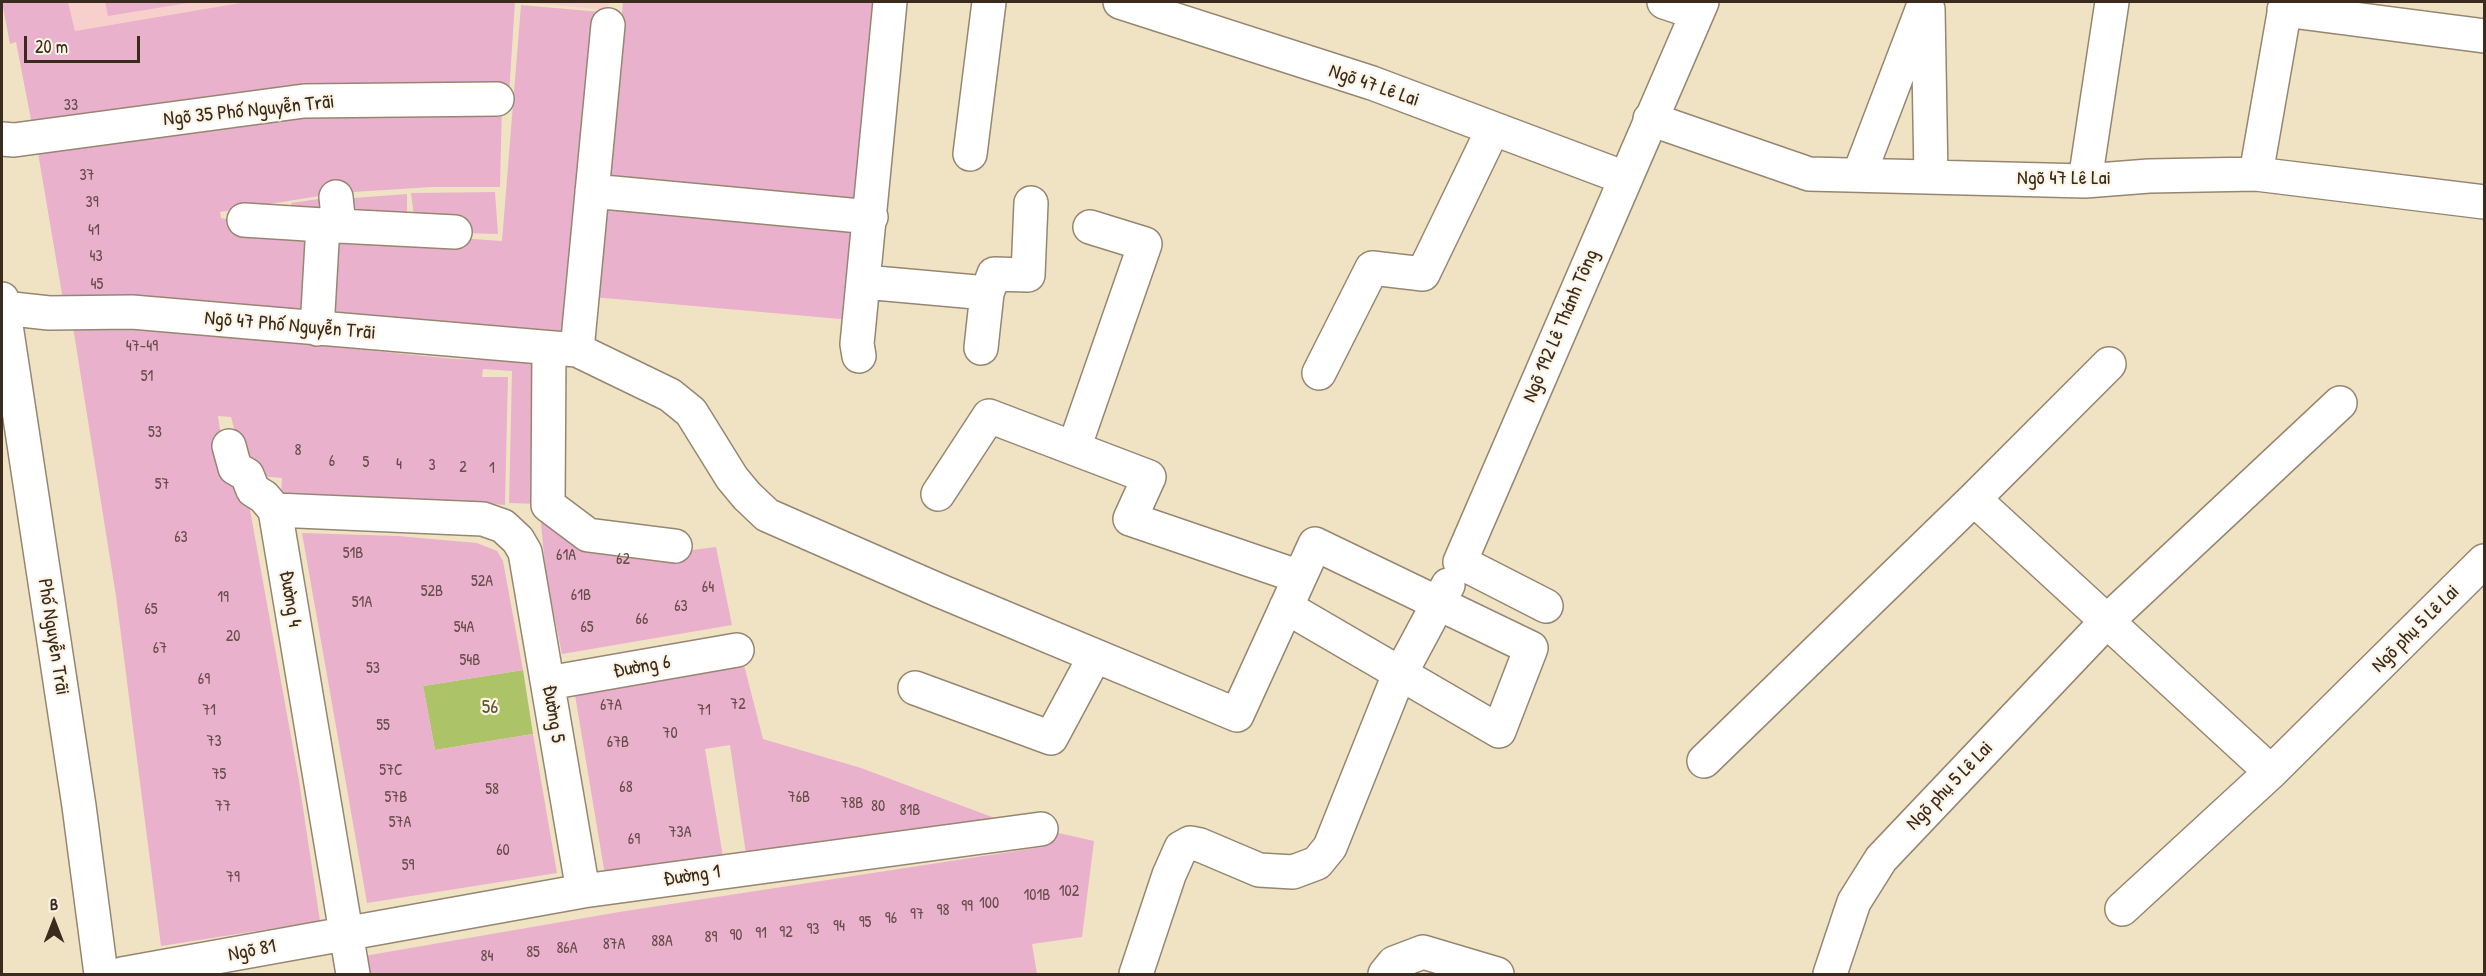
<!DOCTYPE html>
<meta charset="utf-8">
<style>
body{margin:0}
#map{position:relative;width:2486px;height:976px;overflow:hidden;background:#f0e3c4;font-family:"Patrick Hand",sans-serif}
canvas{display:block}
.frame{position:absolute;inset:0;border:3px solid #3b2a1e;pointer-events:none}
.north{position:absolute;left:24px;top:892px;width:60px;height:60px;-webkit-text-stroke:4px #fcf5e5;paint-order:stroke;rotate:0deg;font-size:16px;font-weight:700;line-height:24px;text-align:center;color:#3b2a1e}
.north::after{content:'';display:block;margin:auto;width:21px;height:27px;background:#3b2a1e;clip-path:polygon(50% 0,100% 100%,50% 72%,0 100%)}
.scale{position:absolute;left:24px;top:36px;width:116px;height:27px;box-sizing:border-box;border:3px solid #3b2a1e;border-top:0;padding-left:8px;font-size:18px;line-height:21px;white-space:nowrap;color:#3b2a1e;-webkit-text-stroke:4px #fcf5e5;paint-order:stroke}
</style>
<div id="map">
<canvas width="2486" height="976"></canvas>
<div class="frame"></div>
<div class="north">B</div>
<div class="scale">20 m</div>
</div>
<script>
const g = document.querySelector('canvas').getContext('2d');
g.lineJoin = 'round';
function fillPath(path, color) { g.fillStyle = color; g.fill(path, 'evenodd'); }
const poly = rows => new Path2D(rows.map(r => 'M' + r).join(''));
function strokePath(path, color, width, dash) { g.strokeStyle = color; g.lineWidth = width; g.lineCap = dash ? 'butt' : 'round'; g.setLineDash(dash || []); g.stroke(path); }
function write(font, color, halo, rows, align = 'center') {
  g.font = font + ' "Patrick Hand",sans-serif'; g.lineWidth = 4.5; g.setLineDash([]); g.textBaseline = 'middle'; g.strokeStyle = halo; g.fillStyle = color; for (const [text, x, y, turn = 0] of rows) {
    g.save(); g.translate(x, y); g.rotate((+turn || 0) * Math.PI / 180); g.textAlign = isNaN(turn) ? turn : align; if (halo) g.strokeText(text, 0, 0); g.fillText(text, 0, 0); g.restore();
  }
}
fillPath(poly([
 [68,2,246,2,75,31],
 [522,2,609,2,608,10]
]), '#f7d0cd');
fillPath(poly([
 [523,670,533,734,435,750,423,686]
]), '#acc368');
fillPath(poly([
 [2,2,68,2,75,31,246,2,515,2,509,94,33,130,16,42,10,44],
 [105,2,188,2,188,3,108,16],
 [623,2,879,2,861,206,605,181],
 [521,5,601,12,574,337,324,317,331,229,502,241],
 [502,104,500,187,432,187,338,193,220,212,221,218,246,223,317,227,312,317,63,300,37,147,180,124],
 [495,192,498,234,463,233,415,224,411,193],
 [407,194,407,220,343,224,341,199],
 [332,197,331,222,293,220,291,203],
 [603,202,859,227,851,320,593,297],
 [73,327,134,327,455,359,483,360,486,357,540,361,540,504,509,503,512,371,483,369,482,377,508,377,505,505,447,500,281,495,282,478,259,476,243,462,231,417,218,416,228,485,245,482,299,781,320,921,161,946,116,596],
 [540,513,684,551,716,547,732,625,562,654,546,576],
 [302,533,398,536,477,543,497,551,503,561,523,670,423,686,435,750,533,734,557,873,367,903],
 [744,665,763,739,861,768,1000,820,746,854,730,745,705,749,723,857,605,875,575,695],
 [1041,829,1094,841,1082,937,1032,944,1037,974,367,974,364,956,619,912,1042,847]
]), '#eab1cd');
const minor = poly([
 [1120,2,1372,83,1625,178],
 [1664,2,1697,13],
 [1928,9,1931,177],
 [2284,10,2484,36],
 [1650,119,1809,174,2085,181,2149,176,2256,174,2484,202],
 [2,139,14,140,304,101,497,99],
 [970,154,989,2],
 [2256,174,2286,2],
 [1859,175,1925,2],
 [2085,181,2112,2],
 [592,191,871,217],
 [244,220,323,225],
 [339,226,455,232],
 [864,282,987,293,994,274,1028,275,1031,203],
 [3,308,49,313,132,312,577,350,670,395,691,412,732,478,747,496,767,515,938,590,1237,715,1315,544,1531,648,1499,731,1286,607],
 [317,329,323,225,339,226,336,197],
 [981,348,987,293],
 [549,349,548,505,588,535,675,546],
 [577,350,608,25],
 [859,356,857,344,890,2],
 [1319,373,1372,268,1423,274,1493,129],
 [229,446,235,468,247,475,253,490,264,497,275,510,353,974],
 [1074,448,1145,244,1090,227],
 [938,494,989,416,1149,477,1130,519,1300,577],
 [1974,499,2271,772],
 [275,510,483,519,503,526,518,540,525,552,583,891],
 [1546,606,1460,562,1702,2],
 [548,683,737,650],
 [915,688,1051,738,1095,656],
 [1704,761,1974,499,2109,364],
 [2122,909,2271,772,2484,561],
 [122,974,583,891,1041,829],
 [1136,974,1169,875,1181,848,1190,843,1200,845,1259,870,1293,872,1317,863,1330,847,1396,682,1448,585],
 [1385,974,1394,963,1423,952,1497,974],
 [1830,974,1854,902,1881,859,2106,622,2340,403]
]);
const major = poly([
 [2,299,79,806,101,974]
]);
strokePath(minor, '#968671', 36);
strokePath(major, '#968671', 36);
strokePath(minor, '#fff', 33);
strokePath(major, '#fff', 33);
write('16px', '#674c4a', null, [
 ["33",71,106],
 ["37",87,176],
 ["39",92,203],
 ["41",94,231],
 ["43",96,257],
 ["45",97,285],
 ["47-49",142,347],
 ["51",147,377],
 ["53",155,433],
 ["8",298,451],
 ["6",332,462],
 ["5",366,463],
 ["4",399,465],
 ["3",432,466],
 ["2",463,468],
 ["1",492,469],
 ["57",162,485],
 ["63",181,538],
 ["51B",353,554],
 ["61A",566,556],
 ["62",623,560],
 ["52A",482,582],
 ["64",708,588],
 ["52B",432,592],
 ["61B",581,596],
 ["19",223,598],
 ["51A",362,603],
 ["63",681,607],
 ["65",151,610],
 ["66",642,620],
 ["54A",464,628],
 ["65",587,628],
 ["20",233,637],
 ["67",160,649],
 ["54B",470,661],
 ["53",373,669],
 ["69",204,680],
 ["72",738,705],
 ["67A",611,706],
 ["71",209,711],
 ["71",704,711],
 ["55",383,726],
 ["70",670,734],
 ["73",214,742],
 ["67B",618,743],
 ["57C",391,771],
 ["75",219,775],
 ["68",626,788],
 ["58",492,790],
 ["57B",396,798],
 ["76B",799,798],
 ["78B",852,804],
 ["77",223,807],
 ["80",878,807],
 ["81B",910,811],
 ["57A",400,823],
 ["73A",680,833],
 ["69",634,840],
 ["60",503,851],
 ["59",408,866],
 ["79",233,878],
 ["102",1069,892],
 ["101B",1037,896],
 ["100",989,904],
 ["99",967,907],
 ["98",943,911],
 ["97",917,915],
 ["96",891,919],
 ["95",865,923],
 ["94",839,927],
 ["93",813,930],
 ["92",786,933],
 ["91",761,934],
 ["90",736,936],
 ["89",711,938],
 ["88A",662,942],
 ["87A",614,945],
 ["86A",567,949],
 ["85",533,953],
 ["84",487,957]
]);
write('20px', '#3b2a1e', '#fcf5e5', [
 ["Ngõ 47 Lê Lai",1374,86,19],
 ["Ngõ 35 Phố Nguyễn Trãi",249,111,-6],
 ["Ngõ 47 Lê Lai",2064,179],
 ["Ngõ 47 Phố Nguyễn Trãi",290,326,5],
 ["Ngõ 192 Lê Thánh Tông",1561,326,-67],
 ["Đường 4",290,599,81],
 ["Ngõ phụ 5 Lê Lai",2416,629,-45],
 ["Phố Nguyễn Trãi",53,637,81],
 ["Đường 6",642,667,-10],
 ["Đường 5",553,714,81],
 ["Ngõ phụ 5 Lê Lai",1950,786,-46],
 ["Đường 1",692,876,-8],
 ["Ngõ 81",252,951,-11]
]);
write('20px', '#5d5834', '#fcf5e5', [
 ["56",490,708]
]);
</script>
